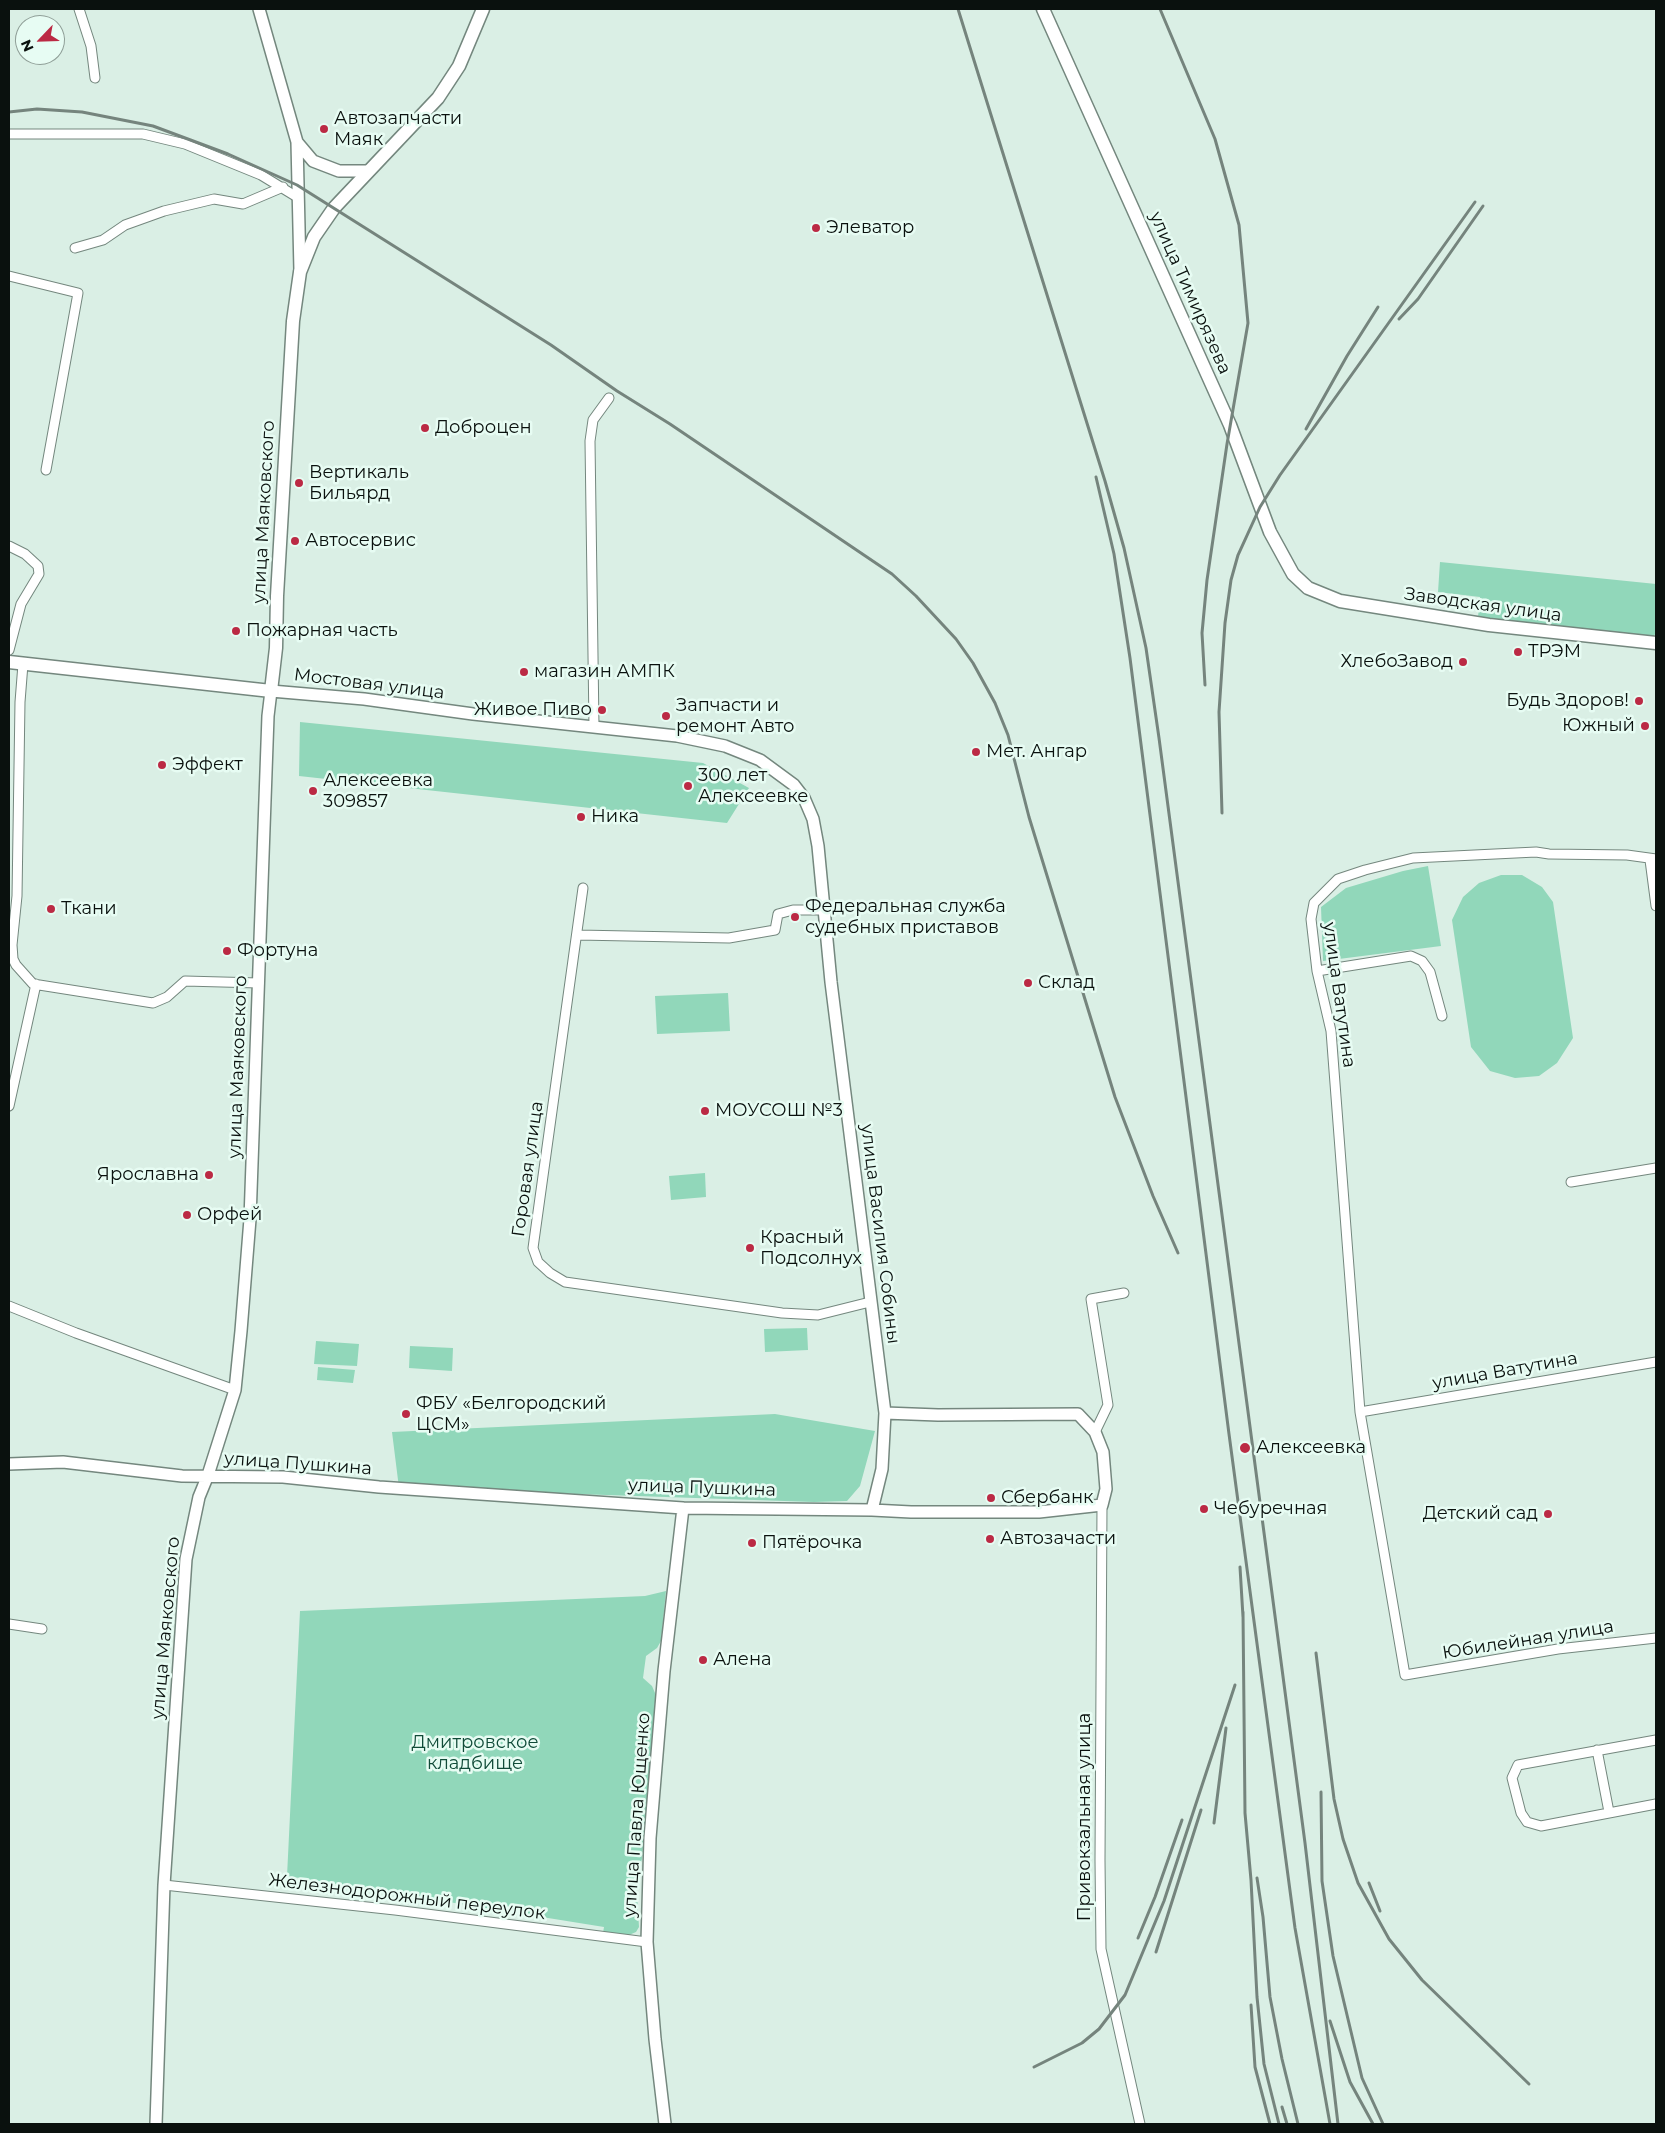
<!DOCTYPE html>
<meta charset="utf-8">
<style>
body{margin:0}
#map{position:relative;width:1665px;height:2133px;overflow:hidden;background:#daefe5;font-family:Montserrat,sans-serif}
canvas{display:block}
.frame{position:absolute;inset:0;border:10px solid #0a110e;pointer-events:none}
.north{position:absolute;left:15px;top:15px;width:50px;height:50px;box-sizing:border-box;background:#e7fcf3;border:1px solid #8f9e97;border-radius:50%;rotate:246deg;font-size:14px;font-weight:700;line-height:20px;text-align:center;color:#0a110e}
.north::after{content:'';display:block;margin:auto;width:18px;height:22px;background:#bb2a44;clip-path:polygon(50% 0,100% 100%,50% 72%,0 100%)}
</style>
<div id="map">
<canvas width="1665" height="2133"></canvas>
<div class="frame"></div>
<div class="north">N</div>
</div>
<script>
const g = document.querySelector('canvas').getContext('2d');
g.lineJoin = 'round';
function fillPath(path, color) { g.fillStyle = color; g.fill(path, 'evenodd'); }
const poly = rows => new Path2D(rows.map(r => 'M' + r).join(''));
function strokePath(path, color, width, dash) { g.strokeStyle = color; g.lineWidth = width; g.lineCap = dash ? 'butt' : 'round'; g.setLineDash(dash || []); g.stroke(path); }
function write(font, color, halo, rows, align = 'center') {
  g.font = font + ' Montserrat,sans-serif'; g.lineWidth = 5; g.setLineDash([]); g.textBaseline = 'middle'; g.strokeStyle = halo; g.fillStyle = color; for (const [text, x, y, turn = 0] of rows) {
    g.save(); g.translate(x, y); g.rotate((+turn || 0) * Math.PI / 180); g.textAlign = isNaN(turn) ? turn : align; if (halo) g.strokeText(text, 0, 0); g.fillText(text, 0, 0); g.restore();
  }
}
fillPath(poly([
 [1440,562,1656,584,1656,633,1653,637,1478,617,1480,597,1438,592],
 [300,722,703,763,749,788,727,823,299,776],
 [1428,866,1441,946,1323,961,1321,907,1346,888,1403,871],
 [1501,875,1522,875,1542,887,1553,902,1573,1038,1557,1063,1539,1076,1515,1078,1490,1071,1471,1047,1452,920,1463,897,1479,883],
 [728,993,730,1031,657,1034,655,996],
 [705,1173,706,1197,671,1200,669,1176],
 [807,1328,808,1350,765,1352,764,1329],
 [316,1341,359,1344,357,1366,314,1364],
 [410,1346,453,1348,452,1371,409,1368],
 [318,1367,355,1370,353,1383,317,1380],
 [775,1414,875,1431,860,1486,847,1501,814,1502,399,1488,392,1432],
 [666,1591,661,1641,657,1648,646,1656,643,1678,652,1686,655,1693,655,1702,642,1859,636,1878,639,1927,636,1932,629,1935,603,1933,604,1927,287,1876,300,1611,645,1596]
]), '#91d7ba');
const minor = poly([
 [79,9,91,46,95,78],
 [9,134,143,134,185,144,261,175,297,197],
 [75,248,103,240,125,225,164,211,214,199,243,204,283,187],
 [9,276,78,293,46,470],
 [9,546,25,554,38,566,39,574,21,604,9,650],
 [23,664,20,702,17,896,12,945,13,959,16,965,33,984,153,1003,167,997,185,981,259,983],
 [594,727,590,441,593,420,609,398],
 [1656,859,1627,855,1549,854,1536,852,1413,858,1365,870,1338,879,1314,903,1311,919,1317,971,1331,1031,1360,1412,1405,1675,1558,1649,1656,1638],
 [1650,860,1656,906],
 [583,888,533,1248,538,1262,550,1273,565,1282,782,1313,818,1315,870,1302],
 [578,935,729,938,775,930,778,914,793,910,825,910],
 [1317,971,1411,956,1422,961,1430,972,1442,1016],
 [9,1106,36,984],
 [1571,1182,1656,1168],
 [9,1306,76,1333,235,1390],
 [1360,1412,1656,1362],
 [1095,1432,1108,1405,1091,1299,1124,1293],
 [1102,1505,1100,1860,1101,1949,1140,2124],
 [9,1624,42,1629],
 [1656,1740,1518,1765,1512,1778,1521,1813,1527,1822,1541,1826,1656,1804],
 [1597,1750,1609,1812],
 [164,1885,395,1910,647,1942]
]);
const tertiary = poly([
 [259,9,297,142,300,271],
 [297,142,313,161,339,171,368,171],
 [9,1464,63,1462,182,1476,283,1477,379,1487,683,1508,872,1510,911,1512,1039,1512,1102,1505,1106,1489,1103,1452,1095,1432,1078,1414,938,1415,885,1413],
 [156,2124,164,1885,186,1559,199,1497,208,1475,235,1390,241,1331,250,1219,268,716,271,691,364,699,473,714,677,736,725,746,760,760,794,785,804,798,813,819,818,846,831,982,885,1413,882,1469,872,1510],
 [665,2124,655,2039,647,1942,650,1838,664,1671,683,1508]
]);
const secondary = poly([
 [1043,9,1230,425,1270,532,1293,574,1308,588,1340,601,1489,625,1656,643],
 [9,662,271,691,276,648,277,596,293,321,300,272,314,237,334,208,438,98,459,66,483,9]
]);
strokePath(minor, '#74877e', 11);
strokePath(tertiary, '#74877e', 14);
strokePath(secondary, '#74877e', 15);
strokePath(minor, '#fff', 9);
strokePath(tertiary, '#fff', 11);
strokePath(secondary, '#fff', 12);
strokePath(poly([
 [958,9,1105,481,1124,548,1146,648,1159,738,1305,1843,1338,2124],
 [1160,9,1215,139,1239,225,1248,323,1227,444,1207,580,1202,633,1205,685],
 [9,112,37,109,82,112,153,126,228,154,297,185,551,345,617,391,670,424,892,574,916,596,956,639,973,663,995,703,1008,735,1029,817,1115,1097,1153,1196,1178,1253],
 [1399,319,1418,299,1483,206],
 [1306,429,1347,356,1378,307],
 [1096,477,1114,554,1130,658,1229,1434,1295,1928,1330,2124],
 [1222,813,1219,712,1225,623,1231,580,1238,555,1260,507,1280,475,1475,202],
 [1240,1567,1243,1617],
 [1243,1612,1245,1813,1251,1880,1257,1997,1264,2064,1279,2124],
 [1316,1653,1334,1799,1343,1839,1358,1883,1389,1939,1422,1980,1529,2084],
 [1321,1792,1322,1881,1333,1956,1362,2078,1383,2124],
 [1214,1823,1226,1728],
 [1257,1878,1263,1917,1270,1997,1282,2059,1298,2124],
 [1369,1883,1380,1911],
 [1138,1938,1155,1897,1182,1820],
 [1156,1952,1201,1810],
 [1251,2005,1255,2067,1270,2124],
 [1330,2021,1350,2082,1373,2124],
 [1034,2067,1082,2043,1099,2029,1125,1995,1164,1901,1235,1685],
 [1282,2107,1287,2124]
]), '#75847d', 3);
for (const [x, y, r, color] of [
 [324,129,5,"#bb2a44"],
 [816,228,5,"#bb2a44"],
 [425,428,5,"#bb2a44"],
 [299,483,5,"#bb2a44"],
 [295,541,5,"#bb2a44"],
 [236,631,5,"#bb2a44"],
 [1518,652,5,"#bb2a44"],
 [1463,662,5,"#bb2a44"],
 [524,672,5,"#bb2a44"],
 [1639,701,5,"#bb2a44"],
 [602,710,5,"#bb2a44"],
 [666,716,5,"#bb2a44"],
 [1645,726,5,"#bb2a44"],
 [976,752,5,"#bb2a44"],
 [162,765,5,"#bb2a44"],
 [688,786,5,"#bb2a44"],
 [313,791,5,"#bb2a44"],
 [581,817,5,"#bb2a44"],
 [51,909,5,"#bb2a44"],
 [795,917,5,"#bb2a44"],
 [227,951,5,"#bb2a44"],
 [1028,983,5,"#bb2a44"],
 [705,1111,5,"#bb2a44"],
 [209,1175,5,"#bb2a44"],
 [187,1215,5,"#bb2a44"],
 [750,1248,5,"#bb2a44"],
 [406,1414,5,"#bb2a44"],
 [1245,1448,6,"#bb2a44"],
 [991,1498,5,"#bb2a44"],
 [1204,1509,5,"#bb2a44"],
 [1548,1514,5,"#bb2a44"],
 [990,1539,5,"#bb2a44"],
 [752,1543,5,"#bb2a44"],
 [703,1660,5,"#bb2a44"]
]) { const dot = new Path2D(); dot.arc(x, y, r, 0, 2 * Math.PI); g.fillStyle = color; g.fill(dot); strokePath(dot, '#e7fcf3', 2); }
write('18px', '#0a110e', '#e7fcf3', [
 ["Автозапчасти",334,119],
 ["Маяк",334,140],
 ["Элеватор",826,228],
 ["Доброцен",435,428],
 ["Вертикаль",309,473],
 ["Бильярд",309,494],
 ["Автосервис",305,541],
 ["Пожарная часть",246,631],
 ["ТРЭМ",1528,652],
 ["ХлебоЗавод",1453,662,"right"],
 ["магазин АМПК",534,672],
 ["Будь Здоров!",1629,701,"right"],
 ["Запчасти и",676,706],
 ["ремонт Авто",676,727],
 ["Живое Пиво",592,710,"right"],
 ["Южный",1635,726,"right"],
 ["Мет. Ангар",986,752],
 ["Эффект",172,765],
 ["300 лет",698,776],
 ["Алексеевке",698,797],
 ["Алексеевка",323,781],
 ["309857",323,802],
 ["Ника",591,817],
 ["Федеральная служба",805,907],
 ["судебных приставов",805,928],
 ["Ткани",61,909],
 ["Фортуна",237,951],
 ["Склад",1038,983],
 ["МОУСОШ №3",715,1111],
 ["Ярославна",199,1175,"right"],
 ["Орфей",197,1215],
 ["Красный",760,1238],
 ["Подсолнух",760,1259],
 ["ФБУ «Белгородский",416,1404],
 ["ЦСМ»",416,1425],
 ["Алексеевка",1256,1448],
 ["Сбербанк",1001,1498],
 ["Чебуречная",1214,1509],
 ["Детский сад",1538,1514,"right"],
 ["Автозачасти",1000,1539],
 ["Пятёрочка",762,1543],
 ["Алена",713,1660]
], 'left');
write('18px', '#0a110e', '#e7fcf3', [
 ["улица Тимирязева",1190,293,66],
 ["улица Маяковского",264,512,-87],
 ["Заводская улица",1483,605,8],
 ["Мостовая улица",369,684,7],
 ["улица Ватутина",1339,995,82],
 ["улица Маяковского",238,1067,-88],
 ["Горовая улица",528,1169,-82],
 ["улица Василия Собины",880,1234,83],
 ["улица Ватутина",1505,1371,-10],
 ["улица Пушкина",298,1464,4],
 ["улица Пушкина",702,1488,2],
 ["улица Маяковского",166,1628,-85],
 ["Юбилейная улица",1528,1640,-9],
 ["улица Павла Ющенко",637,1815,-86],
 ["Привокзальная улица",1085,1817,-90],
 ["Железнодорожный переулок",407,1897,7]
]);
write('18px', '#104b38', '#e7fcf3', [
 ["Дмитровское",475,1743],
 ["кладбище",475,1764]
]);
</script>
